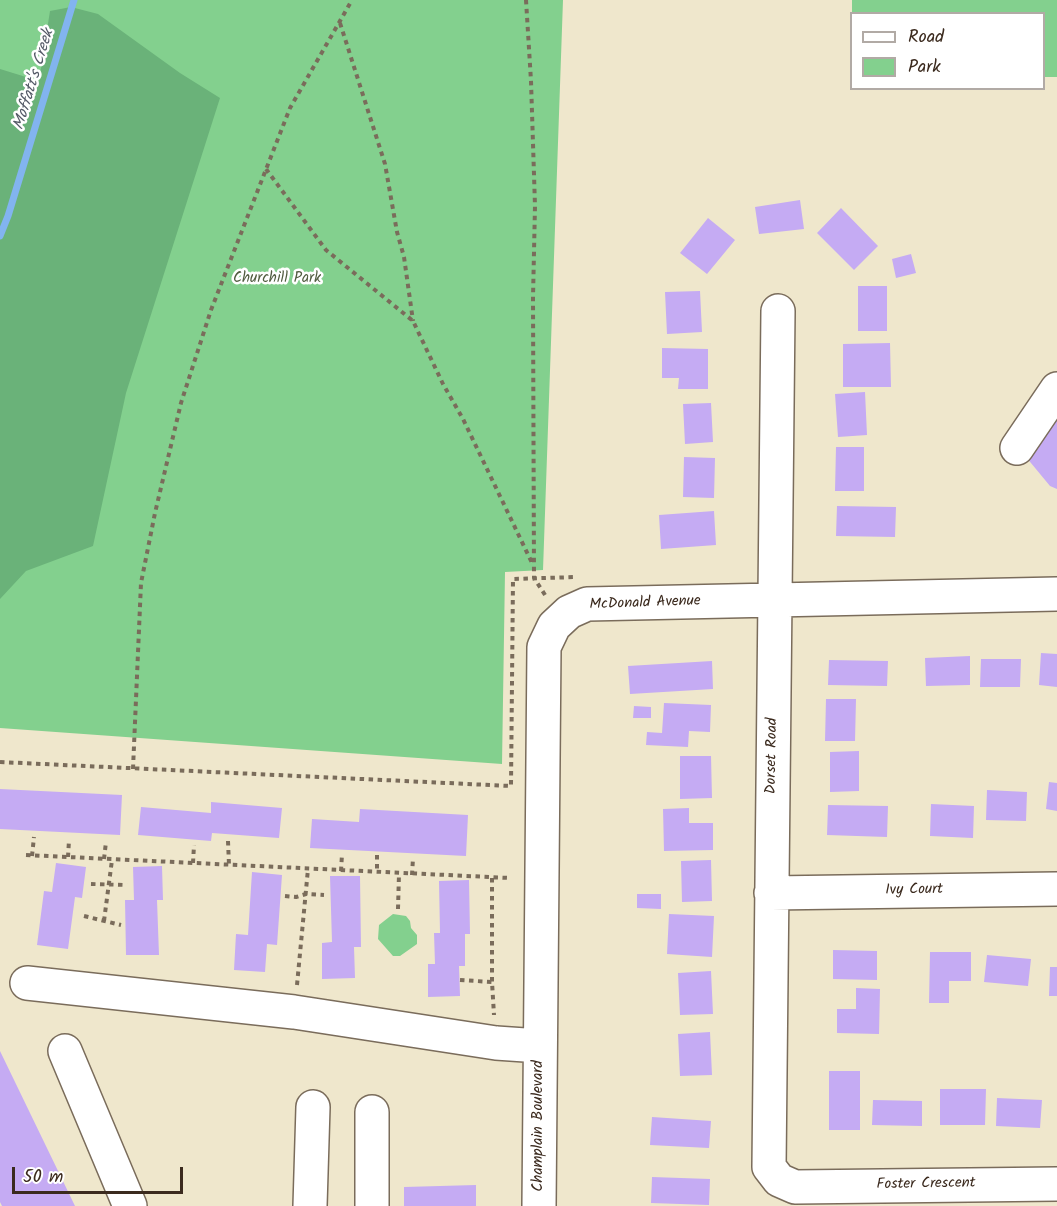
<!DOCTYPE html>
<style>
body{margin:0}
#map{position:relative;width:1057px;height:1206px;overflow:hidden;background:#efe7cc;font-family:Kalam,sans-serif}
canvas{display:block}
.legend{position:absolute;left:850px;top:12px;width:195px;height:78px;box-sizing:border-box;background:#fff;border:2px solid #b1aaa5;margin:0;padding:8px 10px;list-style:none;font-size:18px;color:#3b2a1e}
.legend li{display:flex;align-items:center;gap:12px;height:30px}
.legend b{width:30px;border:2px solid #b1aaa5}
.scale{position:absolute;left:12px;top:1167px;width:171px;height:27px;box-sizing:border-box;border:3px solid #3b2a1e;border-top:0;padding-left:8px;font-size:18px;line-height:21px;white-space:nowrap;color:#3b2a1e;-webkit-text-stroke:4px #fff;paint-order:stroke}
</style>
<div id="map">
<canvas width="1057" height="1206"></canvas>
<ul class="legend">
<li><b style="height:8px;background:#fff"></b>Road</li>
<li><b style="height:16px;background:#83d08e"></b>Park</li>
</ul>
<div class="scale">50 m</div>
</div>
<script>
const g = document.querySelector('canvas').getContext('2d');
g.lineJoin = 'round';
function fillPath(path, color) { g.fillStyle = color; g.fill(path, 'evenodd'); }
const poly = rows => new Path2D(rows.map(r => 'M' + r).join(''));
function strokePath(path, color, width, dash) { g.strokeStyle = color; g.lineWidth = width; g.lineCap = dash ? 'butt' : 'round'; g.setLineDash(dash || []); g.stroke(path); }
function write(font, color, halo, rows, align = 'center') {
  g.font = font + ' Kalam,sans-serif'; g.lineWidth = 5; g.setLineDash([]); g.textBaseline = 'middle'; g.strokeStyle = halo; g.fillStyle = color; for (const [text, x, y, turn = 0] of rows) {
    g.save(); g.translate(x, y); g.rotate((+turn || 0) * Math.PI / 180); g.textAlign = isNaN(turn) ? turn : align; if (halo) g.strokeText(text, 0, 0); g.fillText(text, 0, 0); g.restore();
  }
}
fillPath(poly([
 [0,0,563,0,543,570,505,572,502,764,0,728],
 [852,0,1057,0,1057,77,1044,77,1044,14,852,13],
 [393,914,406,916,410,921,411,928,417,935,417,944,400,956,393,956,378,939,379,925]
]), '#83d08e');
fillPath(poly([
 [71,7,98,14,180,73,220,98,126,393,93,546,26,571,0,599,0,69,39,81,50,11]
]), '#6ab279');
strokePath(poly([
 [0,236,8,216,74,0]
]), '#82b4ef', 7);
fillPath(poly([
 [800,200,804,229,759,234,755,207],
 [841,208,878,246,854,270,817,233],
 [708,218,735,240,707,274,680,253],
 [911,254,916,273,896,278,892,259],
 [858,286,887,286,887,331,858,331],
 [700,291,702,332,667,334,665,292],
 [890,343,891,387,843,387,843,344],
 [662,348,708,349,708,389,678,389,679,378,662,378],
 [865,392,867,435,838,437,835,394],
 [711,403,713,442,685,444,683,404],
 [1057,415,1057,489,1050,486,1026,457],
 [836,447,864,447,864,491,835,491],
 [684,457,715,458,714,498,683,497],
 [837,506,896,507,895,537,836,536],
 [714,511,716,545,661,549,659,515],
 [1041,653,1057,654,1057,687,1039,685],
 [970,656,970,685,926,686,925,658],
 [981,659,1021,659,1020,687,980,687],
 [829,660,888,661,887,686,828,685],
 [712,661,713,689,630,694,628,666],
 [826,699,856,699,855,741,825,741],
 [664,703,711,705,710,732,689,731,688,747,646,745,647,732,662,733],
 [634,706,651,707,651,718,633,718],
 [859,751,859,791,830,792,830,752],
 [680,756,711,756,712,798,680,799],
 [1049,782,1057,783,1057,811,1046,809],
 [0,789,122,795,120,835,0,829],
 [987,790,1027,792,1026,821,986,820],
 [211,802,282,808,279,838,212,833,211,841,138,835,141,807,211,813],
 [931,804,974,806,973,838,930,836],
 [828,805,888,806,887,837,827,835],
 [689,808,689,823,713,823,713,850,664,851,663,809],
 [360,809,468,815,466,856,310,848,312,819,359,822],
 [711,860,712,901,682,902,681,861],
 [56,863,86,867,82,898,75,897,68,949,37,945,44,891,52,892],
 [162,866,163,900,157,900,159,955,126,955,125,900,134,900,133,867],
 [252,872,282,875,277,945,267,944,265,972,234,970,236,934,248,935],
 [330,876,360,876,361,947,354,947,355,978,322,979,322,943,332,942],
 [469,880,470,934,465,934,465,966,459,966,460,996,428,997,428,964,435,964,434,933,440,933,439,881],
 [637,894,661,894,661,909,637,908],
 [669,914,714,916,712,957,667,954],
 [833,950,877,951,877,980,833,979],
 [930,952,971,952,971,981,949,981,949,1003,929,1003],
 [987,955,1031,959,1028,986,984,982],
 [1050,967,1057,967,1057,996,1049,996],
 [711,971,713,1014,680,1015,678,973],
 [856,988,880,989,879,1034,837,1033,837,1009,856,1009],
 [710,1032,712,1075,680,1076,678,1034],
 [0,1051,75,1206,2,1206,0,1202],
 [829,1071,860,1071,860,1130,829,1130],
 [940,1089,986,1089,985,1125,940,1125],
 [997,1098,1042,1100,1040,1128,996,1126],
 [873,1100,922,1101,922,1126,872,1125],
 [652,1117,711,1121,709,1148,650,1145],
 [652,1177,710,1179,709,1205,651,1203],
 [476,1185,476,1206,404,1206,404,1187]
]), '#c5abf3');
const minor = poly([
 [778,311,769,1167,779,1180,795,1187,1057,1184],
 [1017,448,1057,389],
 [771,893,1057,889],
 [27,983,294,1012,496,1043,540,1046],
 [65,1051,130,1206],
 [372,1112,372,1206],
 [310,1206,313,1107],
 [539,1206,544,647,554,626,569,612,587,604,1057,594]
]);
strokePath(minor, '#7a6c5b', 36);
strokePath(poly([
 [526,0,531,81,535,206,533,298,534,578,547,598],
 [340,23,385,164,397,232,404,257,413,321],
 [266,169,326,250,413,321,443,384,463,419,533,565],
 [0,762,511,786,513,579,576,577],
 [133,769,141,583,155,513,181,403,211,310,290,108,352,0],
 [228,841,229,865],
 [26,855,510,878],
 [377,855,377,873],
 [32,856,34,837],
 [68,857,69,840],
 [104,859,106,842],
 [193,863,194,845],
 [341,871,342,854],
 [412,875,413,858],
 [492,878,492,982,494,1015],
 [91,884,127,885],
 [285,896,296,897,306,894,324,895],
 [398,909,399,874],
 [84,916,121,925],
 [104,921,112,860],
 [460,980,492,982],
 [297,985,308,869]
]), '#7a6c5b', 4, [4.5, 4.5]);
strokePath(minor, '#fff', 33);
write('15px', '#515c40', '#fff', [
 ["Churchill Park",277,279]
]);
write('15px', '#3b2a1e', '#fff', [
 ["McDonald Avenue",645,604,-2],
 ["Dorset Road",773,756,-89],
 ["Ivy Court",914,891,-1],
 ["Champlain Boulevard",539,1126,-90],
 ["Foster Crescent",926,1185,-1]
]);
write('italic 16px', '#545a67', '#fff', [
 ["Moffatt's Creek",35,80,-73]
]);
</script>
